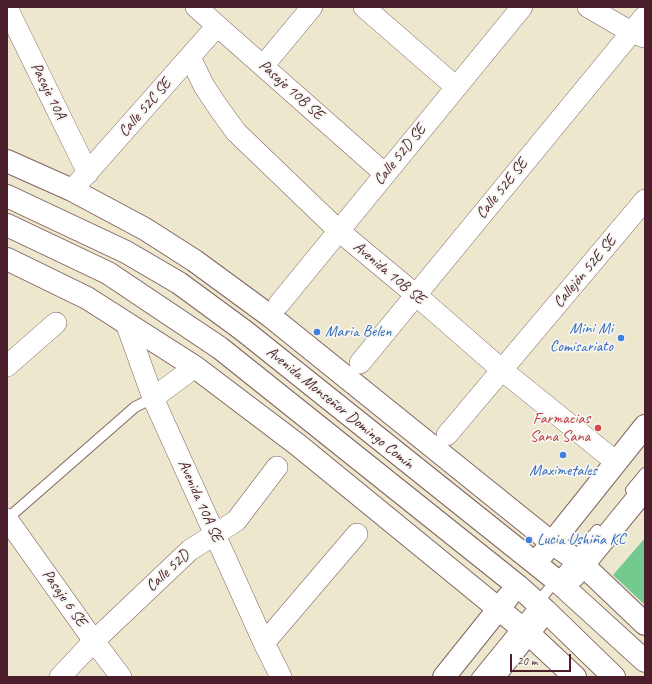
<!DOCTYPE html>
<meta charset="utf-8">
<style>
body{margin:0}
#map{position:relative;width:652px;height:684px;overflow:hidden;background:#ede7ce;font-family:Caveat,sans-serif}
canvas{display:block}
.frame{position:absolute;inset:0;border:8px solid #4a1f2b;pointer-events:none}
.scale{position:absolute;left:510px;top:654px;width:61px;height:18px;box-sizing:border-box;border:2px solid #4a1f2b;border-top:0;padding-left:5px;font-size:12px;line-height:14px;white-space:nowrap;color:#4a1f2b;-webkit-text-stroke:3px #f6f6f2;paint-order:stroke}
</style>
<div id="map">
<canvas width="652" height="684"></canvas>
<div class="frame"></div>
<div class="scale">20 m</div>
</div>
<script>
const g = document.querySelector('canvas').getContext('2d');
g.lineJoin = 'round';
function fillPath(path, color) { g.fillStyle = color; g.fill(path, 'evenodd'); }
const poly = rows => new Path2D(rows.map(r => 'M' + r).join(''));
function strokePath(path, color, width, dash) { g.strokeStyle = color; g.lineWidth = width; g.lineCap = dash ? 'butt' : 'round'; g.setLineDash(dash || []); g.stroke(path); }
function write(font, color, halo, rows, align = 'center') {
  g.font = font + ' Caveat,sans-serif'; g.lineWidth = 3.5; g.setLineDash([]); g.textBaseline = 'middle'; g.strokeStyle = halo; g.fillStyle = color; for (const [text, x, y, turn = 0] of rows) {
    g.save(); g.translate(x, y); g.rotate((+turn || 0) * Math.PI / 180); g.textAlign = isNaN(turn) ? turn : align; if (halo) g.strokeText(text, 0, 0); g.fillText(text, 0, 0); g.restore();
  }
}
fillPath(poly([
 [645,538,645,605,613,575]
]), '#72ca8f');
const lane = poly([
 [631,490,645,473],
 [7,519,135,407,153,398],
 [477,677,597,530]
]);
const street = poly([
 [196,7,385,174],
 [364,7,456,87],
 [588,7,631,32,644,37],
 [8,10,88,173],
 [190,57,204,86,218,107,236,132,339,231,416,295,502,370,616,462],
 [263,66,312,7],
 [72,190,217,26],
 [279,304,522,7],
 [126,323,153,398,264,643,281,677],
 [360,363,645,16],
 [7,366,56,323],
 [153,398,195,367],
 [447,435,645,200],
 [7,519,94,641,121,677],
 [264,643,357,534],
 [60,677,94,641,190,550,236,521,277,467]
]);
const secondary = poly([
 [7,161,72,190,145,229,195,261,270,316,552,543,583,565,645,624],
 [7,196,126,252,179,283,243,330,556,580,645,661],
 [7,225,108,273,220,348,518,586,546,611,614,677],
 [7,259,87,298,195,367,298,445,528,633,575,677],
 [542,555,645,426],
 [574,576,645,489],
 [444,677,508,597],
 [493,677,537,622]
]);
strokePath(lane, '#836564', 12);
strokePath(street, '#836564', 22);
strokePath(secondary, '#836564', 24);
strokePath(lane, '#fff', 10);
strokePath(street, '#fff', 21);
strokePath(secondary, '#fff', 22);
for (const [x, y, r, color] of [
 [317,332,4,"#3f7fe0"],
 [621,338,4,"#3f7fe0"],
 [598,428,4,"#e0444e"],
 [563,455,4,"#3f7fe0"],
 [529,540,4,"#3f7fe0"]
]) { const dot = new Path2D(); dot.arc(x, y, r, 0, 2 * Math.PI); g.fillStyle = color; g.fill(dot); strokePath(dot, '#f6f6f2', 1.5); }
write('16px', '#4a1f2b', '#f6f6f2', [
 ["Pasaje 10B SE",291,90,42],
 ["Pasaje 10A",48,91,64],
 ["Calle 52C SE",145,108,-49],
 ["Calle 52D SE",400,155,-51],
 ["Calle 52E SE",502,189,-51],
 ["Callejón 52E SE",585,272,-50],
 ["Avenida 10B SE",389,273,40],
 ["Avenida Monseñor Domingo Comín",340,408,39],
 ["Avenida 10A SE",200,501,66],
 ["Calle 52D",168,571,-43],
 ["Pasaje 6 SE",64,598,55]
]);
write('16px', '#366cbe', '#f6f6f2', [
 ["Mini Mi",613,329,"right"],
 ["Comisariato",613,347,"right"],
 ["Maria Belen",325,332],
 ["Maximetales",563,471,"center"],
 ["Lucia Ushiña KC",537,540]
], 'left');
write('16px', '#be3a42', '#f6f6f2', [
 ["Farmacias",590,419],
 ["Sana Sana",590,437]
], 'right');
</script>
